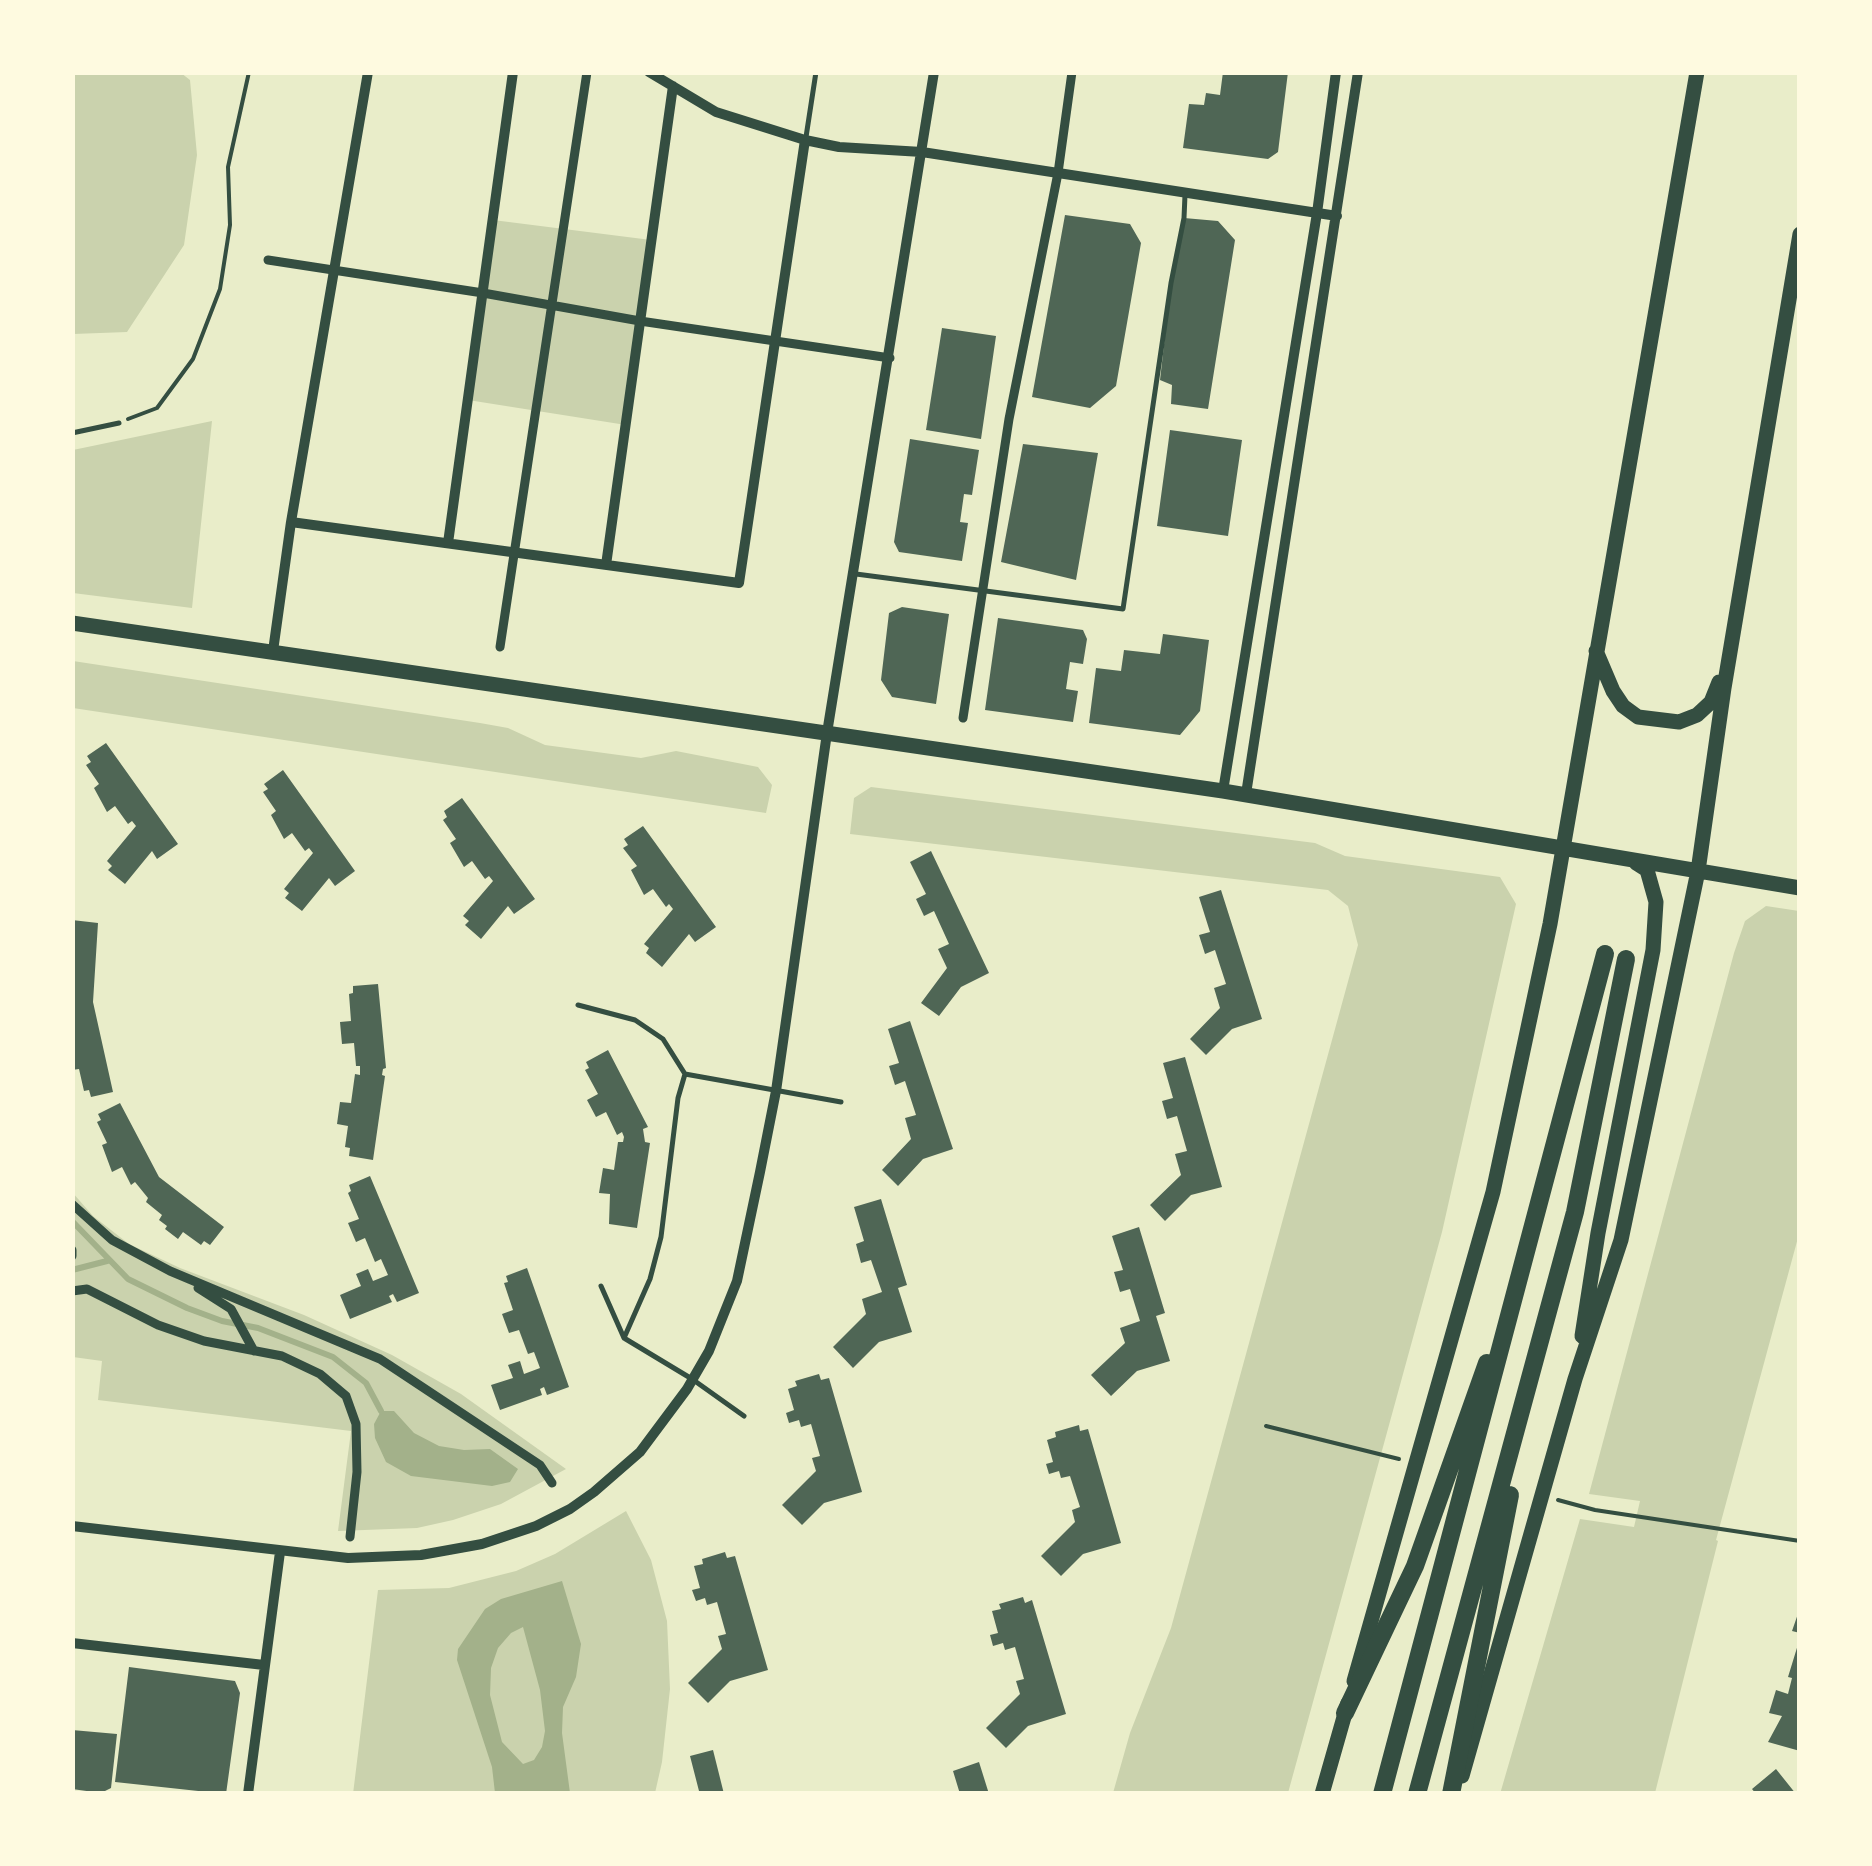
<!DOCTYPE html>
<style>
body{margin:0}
#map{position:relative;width:1872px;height:1866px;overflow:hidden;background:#e9edc9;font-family:Barlow,sans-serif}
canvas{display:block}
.frame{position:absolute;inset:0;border:75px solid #fefae0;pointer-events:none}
</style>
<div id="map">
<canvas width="1872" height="1866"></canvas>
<div class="frame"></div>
</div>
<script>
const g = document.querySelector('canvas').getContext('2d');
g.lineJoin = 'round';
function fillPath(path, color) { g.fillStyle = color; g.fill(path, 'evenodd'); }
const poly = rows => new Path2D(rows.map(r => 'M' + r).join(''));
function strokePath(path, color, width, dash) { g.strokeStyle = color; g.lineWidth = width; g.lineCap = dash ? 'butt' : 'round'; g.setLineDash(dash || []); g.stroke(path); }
fillPath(poly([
 [72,73,181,73,190,80,197,155,184,245,127,332,73,334],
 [493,220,651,240,626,425,468,400],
 [212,421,192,608,73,593,73,450],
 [73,661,480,723,508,728,545,745,641,758,676,751,758,767,772,785,766,813,73,708],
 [871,787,1315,843,1345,856,1500,877,1516,904,1442,1232,1288,1793,1113,1793,1130,1733,1171,1628,1358,945,1348,906,1328,890,850,834,854,798],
 [1766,906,1799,911,1799,1234,1716,1540,1718,1541,1655,1793,1500,1794,1580,1519,1634,1527,1640,1501,1589,1494,1734,953,1745,921],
 [72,1192,93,1216,129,1244,180,1268,304,1315,392,1355,461,1394,566,1469,501,1504,453,1520,417,1528,338,1531,351,1431,98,1400,102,1361,73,1357],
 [626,1511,651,1560,667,1621,670,1689,662,1762,655,1793,353,1794,378,1590,449,1588,516,1571,555,1554]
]), '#cad2ad');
fillPath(poly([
 [381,1411,394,1411,414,1433,439,1446,464,1450,490,1449,518,1469,510,1482,492,1486,411,1476,386,1462,375,1438,374,1424],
 [562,1581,581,1644,576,1677,563,1707,562,1733,570,1793,495,1793,492,1767,457,1660,458,1649,485,1609,501,1599],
 [523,1627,540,1690,545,1731,542,1747,534,1760,523,1764,502,1742,490,1695,491,1668,498,1648,511,1633]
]), '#a3b18a');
strokePath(poly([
 [72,1221,128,1279,187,1308,222,1321,258,1328,333,1357,366,1383,381,1411],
 [72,1270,107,1261]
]), '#a3b18a', 6);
fillPath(poly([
 [1223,72,1288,72,1278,152,1268,159,1183,148,1189,104,1204,105,1206,93,1220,95],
 [1065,215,1130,224,1141,243,1116,386,1090,408,1032,397],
 [1184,218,1218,221,1235,240,1208,409,1171,404,1172,385,1160,380,1171,283],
 [942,328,996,336,981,439,926,430],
 [1170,430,1242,440,1228,536,1157,526],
 [910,439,979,450,972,495,964,494,960,522,968,523,962,561,899,552,894,542],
 [1023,444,1098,453,1076,580,1001,562],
 [902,607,949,614,936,704,892,697,881,680,889,613],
 [998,618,1083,630,1087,639,1083,664,1070,662,1066,689,1078,691,1073,722,985,710],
 [1163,634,1209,640,1200,711,1180,735,1089,723,1096,668,1121,671,1124,650,1160,654],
 [106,743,178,844,157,859,152,851,125,884,108,870,112,866,107,861,136,826,132,821,128,824,115,806,107,812,94,788,99,784,86,765,91,762,87,756],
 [283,770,355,871,335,886,329,878,302,911,285,898,289,893,284,889,313,853,309,848,305,851,292,833,284,839,271,815,276,811,263,792,268,789,264,784],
 [462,798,535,899,514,914,508,906,481,939,465,925,469,921,463,916,493,881,489,876,485,879,472,861,464,867,450,843,456,839,443,820,447,817,444,811],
 [643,826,716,927,695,942,689,934,662,967,646,953,649,948,644,944,673,909,669,904,666,907,653,889,644,895,631,870,637,866,623,848,628,845,624,839],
 [931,851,989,973,961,987,939,1016,921,1003,947,968,938,949,949,944,934,911,924,916,916,899,926,894,910,862],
 [1221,890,1262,1019,1232,1029,1206,1055,1190,1039,1220,1008,1214,988,1226,984,1215,950,1205,954,1199,935,1210,932,1199,897],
 [72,920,98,923,93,1002,113,1092,91,1097,89,1090,84,1091,79,1069,72,1070],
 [378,984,386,1068,383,1069,382,1075,385,1076,373,1160,349,1156,350,1148,345,1147,348,1126,337,1124,340,1102,351,1103,355,1074,360,1075,360,1066,356,1066,354,1043,342,1044,340,1022,351,1021,349,994,353,993,353,986],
 [910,1021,953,1149,923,1159,898,1186,882,1170,911,1139,905,1118,916,1115,905,1081,895,1085,889,1066,899,1063,888,1029],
 [608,1050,648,1127,643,1129,645,1142,650,1143,637,1228,609,1224,610,1194,599,1193,603,1168,614,1170,618,1142,623,1142,624,1137,622,1132,617,1135,606,1112,596,1117,587,1100,598,1094,585,1070,589,1068,586,1062],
 [1185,1057,1222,1187,1191,1195,1165,1221,1150,1205,1181,1175,1175,1154,1187,1151,1177,1116,1167,1119,1162,1101,1173,1098,1163,1063],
 [120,1103,159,1177,224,1227,210,1245,204,1241,201,1245,183,1232,178,1239,165,1229,167,1226,159,1220,162,1215,146,1202,148,1198,135,1182,131,1185,122,1167,112,1172,102,1145,107,1143,97,1122,101,1120,98,1114],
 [370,1176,419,1293,397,1302,393,1294,389,1296,392,1302,350,1319,340,1295,361,1286,356,1274,368,1269,373,1281,388,1275,381,1259,375,1262,365,1238,356,1242,348,1223,359,1219,348,1193,351,1191,349,1185],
 [881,1199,907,1285,898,1288,912,1332,879,1342,853,1368,833,1347,866,1314,862,1299,882,1292,871,1260,861,1263,856,1244,864,1241,854,1207],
 [1139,1227,1165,1313,1156,1316,1170,1361,1137,1371,1111,1396,1091,1375,1125,1343,1120,1328,1140,1321,1130,1289,1120,1292,1114,1272,1123,1270,1112,1236],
 [527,1268,569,1387,547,1395,544,1387,540,1389,542,1395,500,1410,491,1385,513,1378,508,1365,520,1361,524,1374,540,1368,534,1352,528,1354,519,1330,509,1333,502,1314,513,1310,504,1283,508,1282,506,1276],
 [819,1374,821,1380,829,1378,862,1492,824,1503,802,1525,782,1505,816,1471,812,1458,820,1456,811,1424,801,1427,799,1420,789,1423,786,1413,794,1410,788,1389,797,1386,795,1381],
 [1079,1425,1080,1431,1088,1429,1121,1543,1083,1554,1061,1576,1041,1556,1075,1522,1072,1510,1080,1507,1070,1476,1061,1478,1059,1471,1049,1474,1046,1464,1053,1462,1047,1440,1056,1437,1055,1432],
 [725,1552,727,1558,735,1556,768,1670,730,1681,708,1703,688,1683,722,1649,718,1636,726,1634,717,1602,707,1605,705,1598,696,1601,692,1590,700,1588,694,1566,703,1564,702,1559],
 [1023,1597,1025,1603,1032,1600,1066,1714,1028,1726,1006,1748,986,1728,1020,1694,1016,1681,1024,1679,1015,1647,1005,1650,1003,1643,993,1646,990,1635,998,1633,992,1611,1001,1609,999,1604],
 [1800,1608,1800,1633,1792,1631],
 [1800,1638,1800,1751,1768,1742,1782,1716,1769,1713,1776,1690,1788,1694,1792,1678,1788,1677],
 [129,1667,235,1681,240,1693,226,1794,115,1782],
 [72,1730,117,1734,111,1788,101,1793,72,1789],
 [713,1750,724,1794,693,1794,699,1791,690,1756],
 [979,1762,989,1794,960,1794,953,1771],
 [1776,1769,1796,1794,1756,1794,1752,1789]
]), '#4f6655');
strokePath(poly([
 [128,419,157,408,193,359,220,289,230,225,228,167,249,72],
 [1266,1426,1399,1459],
 [1558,1500,1595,1510,1800,1541]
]), '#344e41', 4);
strokePath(poly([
 [806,137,816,72],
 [72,433,119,423],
 [856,574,1123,609,1171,283,1184,218,1185,195],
 [578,1005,635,1020,663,1039,685,1074,841,1102],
 [685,1074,678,1098,661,1237,650,1279,624,1338,692,1379,744,1416],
 [601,1286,624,1338]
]), '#344e41', 5);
strokePath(poly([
 [268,260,483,293,640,321,890,358],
 [500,647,587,72],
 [963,718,1009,419,1058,173,1072,72],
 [72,1204,112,1240,170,1271,380,1359,540,1465,552,1483],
 [72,1250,72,1256],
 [198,1288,231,1309,254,1351],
 [72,1291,87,1289,158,1325,204,1341,282,1356,320,1374,346,1396,356,1424,357,1472,350,1537]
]), '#344e41', 9);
strokePath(poly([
 [649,72,716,112,805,140,839,147,922,152,1337,216],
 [291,522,739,583,805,140],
 [448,543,513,72],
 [606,565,673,86],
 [273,651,291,522,368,72],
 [1223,791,1317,213,1336,72],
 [1246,794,1358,72],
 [72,1526,348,1558,421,1555,482,1544,536,1526,570,1509,594,1492,640,1452,687,1389,709,1351,737,1281,760,1172,776,1091,827,733,934,72],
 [72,1643,264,1665],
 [248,1794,280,1552]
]), '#344e41', 10);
strokePath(poly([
 [72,623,1223,791,1800,888],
 [1596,651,1613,691,1623,706,1638,717,1679,722,1697,715,1711,702,1719,682],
 [1582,1336,1598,1233,1653,950,1656,902,1647,870,1636,863],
 [1354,1681,1493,1192,1550,924,1697,72],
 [1462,1776,1575,1379,1621,1240,1698,871,1724,688,1800,234],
 [1322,1794,1348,1703]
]), '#344e41', 15);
strokePath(poly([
 [1345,1713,1415,1566,1487,1363],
 [1382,1794,1605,954],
 [1417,1794,1575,1212,1626,959],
 [1451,1794,1510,1495]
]), '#344e41', 18);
</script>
